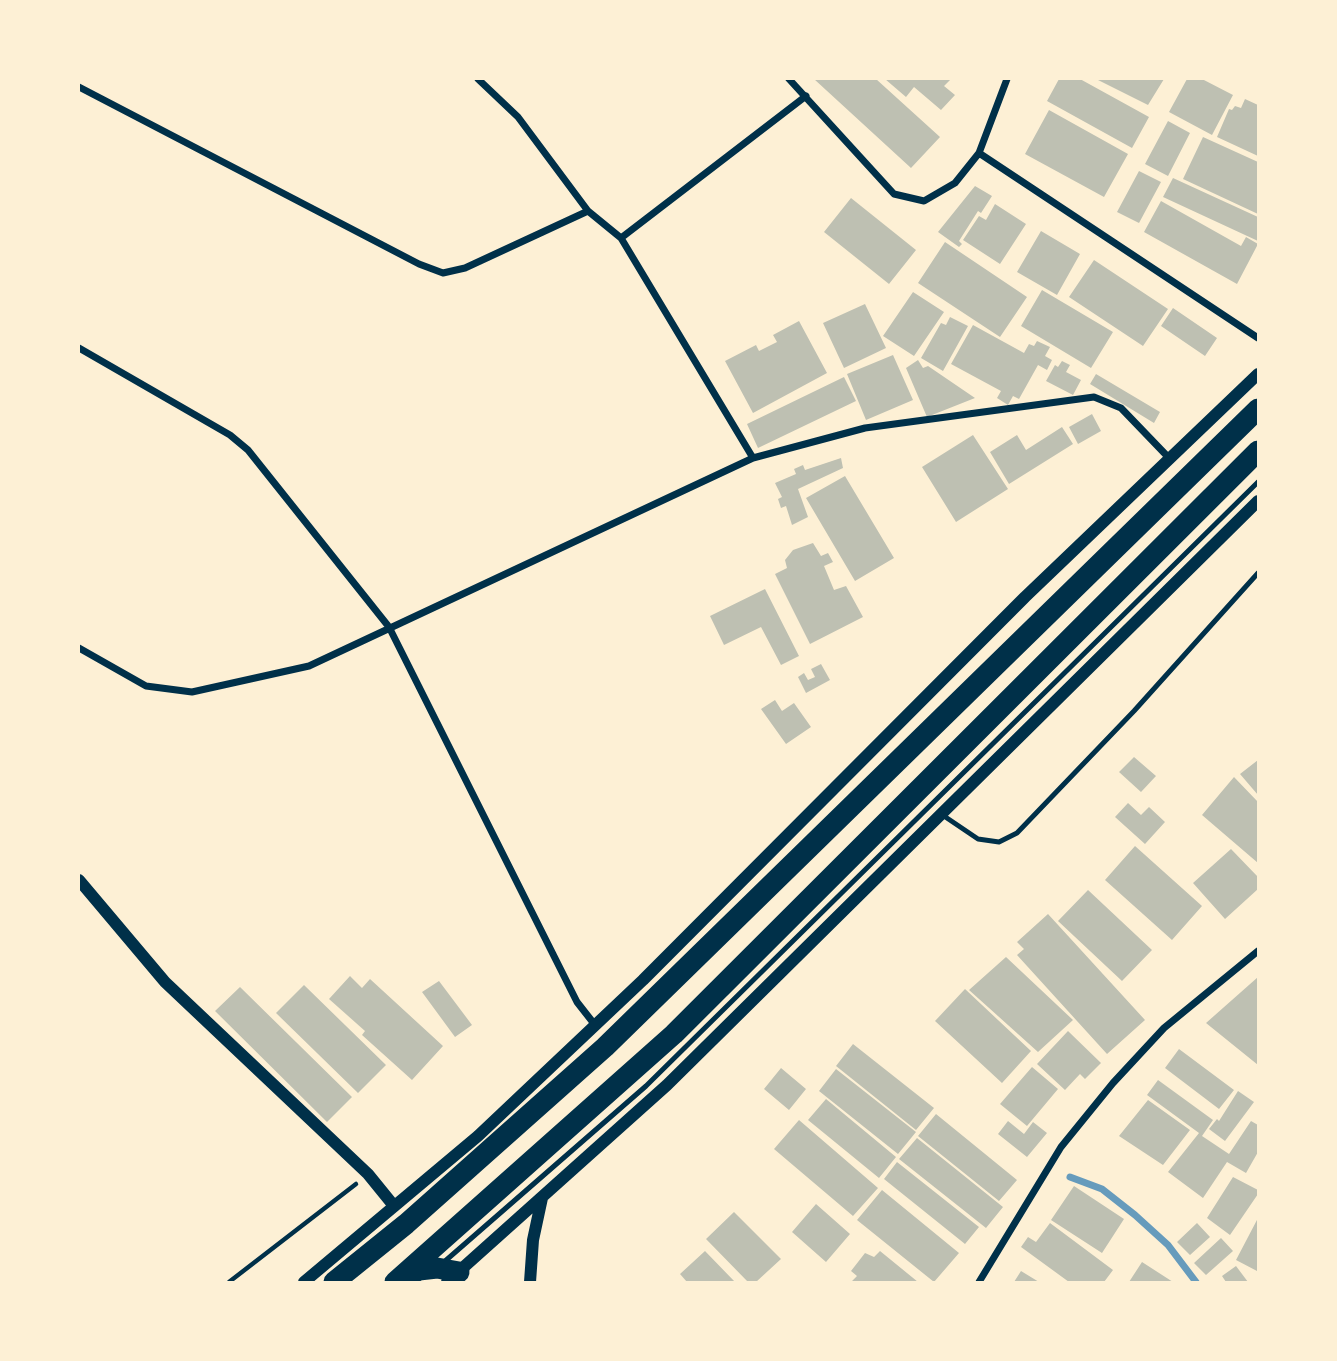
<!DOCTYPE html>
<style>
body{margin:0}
#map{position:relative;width:1337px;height:1361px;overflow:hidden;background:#fdf0d5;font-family:"Source Sans 3",sans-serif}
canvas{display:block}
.frame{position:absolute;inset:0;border:80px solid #fdf0d5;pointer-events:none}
</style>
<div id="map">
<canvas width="1337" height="1361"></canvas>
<div class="frame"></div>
</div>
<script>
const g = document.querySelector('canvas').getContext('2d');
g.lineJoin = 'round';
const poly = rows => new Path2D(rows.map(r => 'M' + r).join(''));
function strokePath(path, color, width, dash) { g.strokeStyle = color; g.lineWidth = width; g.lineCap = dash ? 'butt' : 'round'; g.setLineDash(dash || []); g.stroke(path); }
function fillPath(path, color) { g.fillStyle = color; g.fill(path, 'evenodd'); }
strokePath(poly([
 [1070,1177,1102,1189,1135,1215,1168,1245,1196,1282]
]), '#669bbc', 7);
fillPath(poly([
 [814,79,876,79,940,137,911,168],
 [885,79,951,79,944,86,955,95,941,110,914,87,906,97],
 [1059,79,1080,79,1149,117,1132,148,1047,101],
 [1096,79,1164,79,1148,105],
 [1187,79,1202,79,1233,95,1212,135,1169,112],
 [1245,99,1258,105,1258,156,1217,137,1229,109,1232,110,1235,106,1241,108],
 [1049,110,1128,154,1104,197,1025,154],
 [1168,121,1190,133,1168,176,1145,164],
 [1203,137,1258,162,1258,214,1183,179],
 [1139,171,1161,182,1139,223,1117,212],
 [1173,178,1258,217,1258,241,1163,197],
 [975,186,992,196,981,213,978,211,959,241,962,244,959,247,938,232],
 [851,198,916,250,889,284,824,232],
 [1161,201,1241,246,1246,237,1258,244,1237,284,1144,232],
 [995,204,1026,224,1000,264,963,240,979,216,986,220],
 [1041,231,1080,254,1057,295,1017,272],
 [945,242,1027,297,1000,337,918,283],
 [1094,260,1168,309,1143,346,1069,297],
 [1042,290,1113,332,1091,368,1021,326],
 [913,292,944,312,914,356,883,336],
 [865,304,886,348,844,368,823,323],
 [1173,308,1217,338,1205,356,1161,326],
 [950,317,968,326,943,371,921,358,941,323,946,325],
 [799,321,827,373,753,413,725,361,756,345,759,351,777,342,773,335],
 [973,325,1024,353,1029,344,1034,346,1037,341,1050,347,1045,356,1052,360,1047,370,1038,365,1019,399,1013,396,1008,405,997,398,1001,391,951,364],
 [893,355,913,400,866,420,847,374],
 [918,360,923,368,928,366,975,398,927,417,906,368],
 [1062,361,1070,365,1066,372,1081,380,1073,395,1046,381,1055,365,1058,367],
 [1096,374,1160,412,1154,423,1090,384],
 [844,377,856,401,758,448,747,424],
 [1092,414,1101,431,1078,444,1069,427],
 [1062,427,1073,444,1009,484,990,452,1017,435,1026,450],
 [973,435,1008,489,956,522,922,467],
 [841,458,843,468,798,489,808,517,792,525,786,506,781,508,778,499,782,497,775,483,796,474,794,469,803,465,805,470],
 [845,476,894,558,855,581,806,498],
 [813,543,821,556,828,553,833,562,824,566,834,590,846,586,863,617,810,644,775,574,787,568,785,560,793,550],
 [765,589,799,656,781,665,761,627,724,645,710,616],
 [821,664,830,680,806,693,798,677,804,673,808,680,815,677,811,669],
 [775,700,782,711,794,703,811,727,786,744,761,709],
 [1134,757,1156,776,1141,792,1119,772],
 [1258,760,1258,795,1240,774],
 [1234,777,1258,802,1258,863,1202,815],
 [1128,803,1141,815,1149,807,1165,822,1145,844,1115,817],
 [1135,846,1202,906,1172,940,1105,880],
 [1231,849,1258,877,1258,889,1225,919,1193,883],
 [1088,890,1152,950,1122,981,1058,921],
 [1048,914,1145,1020,1107,1054,1017,955,1024,949,1017,942],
 [1006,957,1073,1020,1038,1052,969,990],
 [350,976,362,988,370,979,443,1046,412,1080,362,1035,365,1031,329,999],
 [1258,977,1258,1065,1206,1023],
 [439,981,472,1025,455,1037,422,992],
 [304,985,386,1065,358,1093,276,1013],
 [240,987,352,1097,327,1122,215,1011],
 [965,989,1031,1051,1002,1083,935,1021],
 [1068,1031,1101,1063,1085,1079,1080,1074,1065,1090,1037,1064],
 [853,1044,934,1108,916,1130,836,1066],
 [1179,1049,1234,1090,1219,1109,1165,1068],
 [1032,1067,1058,1089,1027,1126,1000,1104],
 [781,1068,806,1089,789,1110,764,1089],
 [836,1069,916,1132,898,1154,819,1091],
 [1158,1080,1213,1120,1202,1136,1229,1154,1251,1121,1258,1125,1258,1152,1246,1173,1227,1162,1203,1198,1168,1172,1199,1133,1147,1095],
 [1238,1091,1254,1102,1225,1141,1209,1129,1217,1119,1219,1121],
 [826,1099,896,1157,879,1178,808,1120],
 [1148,1100,1190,1130,1163,1165,1119,1136],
 [936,1114,1017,1180,999,1201,918,1136],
 [799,1120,878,1188,853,1216,774,1149],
 [1008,1121,1024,1134,1033,1122,1047,1133,1027,1157,998,1134],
 [917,1138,1003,1207,986,1228,899,1159],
 [897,1162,979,1227,965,1244,884,1179],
 [1233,1177,1258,1190,1258,1194,1230,1235,1207,1218],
 [1074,1186,1124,1219,1102,1253,1051,1220],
 [882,1190,959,1253,934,1282,857,1220],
 [816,1204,850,1234,826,1262,792,1232],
 [734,1212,781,1259,756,1282,748,1282,706,1239],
 [1258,1218,1258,1269,1257,1271,1236,1260],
 [1050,1223,1113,1270,1104,1282,1069,1282,1021,1247,1028,1237,1036,1242],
 [1197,1223,1210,1237,1190,1255,1177,1242],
 [1221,1238,1233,1251,1206,1275,1194,1263],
 [705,1251,735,1282,687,1282,680,1274],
 [880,1251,918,1282,851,1282,857,1276,851,1271,865,1253,874,1257],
 [1142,1262,1173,1282,1129,1282],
 [1236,1266,1248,1282,1226,1282,1222,1276],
 [1021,1271,1039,1282,1014,1282]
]), '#bec0b2');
strokePath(poly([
 [229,1282,356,1184]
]), '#003049', 4.5);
strokePath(poly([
 [941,814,978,839,999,842,1017,833,1134,711,1258,573],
 [444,1262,646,1086,1258,482]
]), '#003049', 5);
strokePath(poly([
 [478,79,518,117,588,211,621,238,753,458],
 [789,79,894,194,924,201,955,183,979,153,1007,79],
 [79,87,419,264,443,273,465,268,588,211],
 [979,153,1258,338],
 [621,238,806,96],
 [79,348,230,435,248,450,389,627,577,1002,595,1025],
 [79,648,146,686,192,692,309,666,753,458,865,428,1094,397,1121,408,1170,459],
 [979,1282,1061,1147,1113,1083,1164,1028,1258,951]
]), '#003049', 7);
strokePath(poly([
 [79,880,165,982,368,1174,394,1206],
 [304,1282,478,1136,643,980,1025,597,1258,374],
 [447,1282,667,1085,1258,501],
 [530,1282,533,1240,542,1198]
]), '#003049', 12);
strokePath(poly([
 [406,1277,419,1270,437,1268,459,1272],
 [334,1282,406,1224,605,1047,1258,409],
 [395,1282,674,1034,1258,451]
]), '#003049', 21);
</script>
